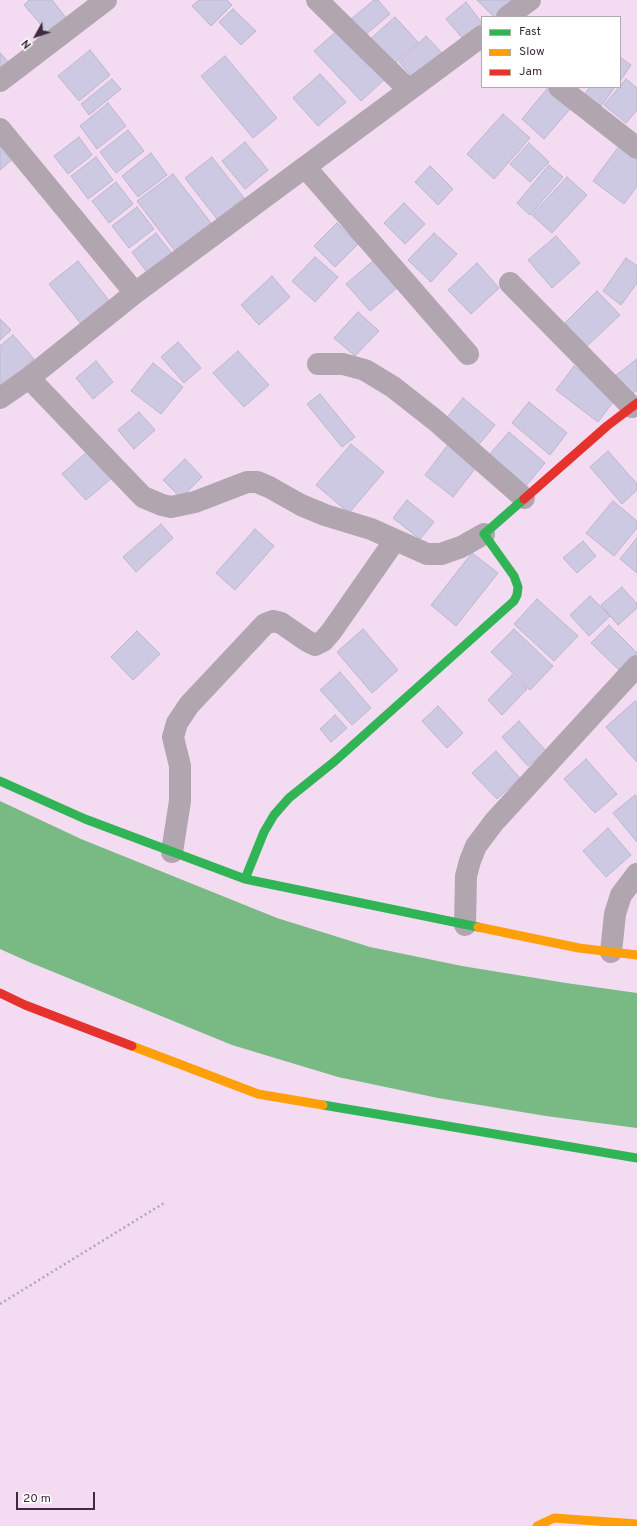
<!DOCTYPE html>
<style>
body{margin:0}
#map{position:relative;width:637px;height:1526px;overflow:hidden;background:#f3dbf2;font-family:Overpass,sans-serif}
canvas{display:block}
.legend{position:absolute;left:481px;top:16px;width:140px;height:72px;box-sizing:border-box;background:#fff;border:1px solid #b2aab2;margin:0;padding:5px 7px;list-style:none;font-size:12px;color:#3f2a3e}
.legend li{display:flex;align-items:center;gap:8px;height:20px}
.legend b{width:20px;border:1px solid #b2aab2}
.north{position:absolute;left:16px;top:16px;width:40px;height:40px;-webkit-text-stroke:3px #fff;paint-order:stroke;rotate:230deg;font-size:11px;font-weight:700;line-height:16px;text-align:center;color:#3f2a3e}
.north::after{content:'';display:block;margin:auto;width:14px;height:18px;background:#3f2a3e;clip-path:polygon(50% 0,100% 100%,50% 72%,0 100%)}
.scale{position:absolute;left:16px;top:1492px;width:79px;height:18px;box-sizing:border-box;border:2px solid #3f2a3e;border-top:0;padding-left:5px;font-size:12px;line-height:14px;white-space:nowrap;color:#3f2a3e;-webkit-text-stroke:3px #fff;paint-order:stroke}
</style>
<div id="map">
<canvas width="637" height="1526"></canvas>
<ul class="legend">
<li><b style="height:5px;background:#30b455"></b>Fast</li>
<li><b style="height:5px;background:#ff9f0a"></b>Slow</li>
<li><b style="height:5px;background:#e5322d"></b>Jam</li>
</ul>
<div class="north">N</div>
<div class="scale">20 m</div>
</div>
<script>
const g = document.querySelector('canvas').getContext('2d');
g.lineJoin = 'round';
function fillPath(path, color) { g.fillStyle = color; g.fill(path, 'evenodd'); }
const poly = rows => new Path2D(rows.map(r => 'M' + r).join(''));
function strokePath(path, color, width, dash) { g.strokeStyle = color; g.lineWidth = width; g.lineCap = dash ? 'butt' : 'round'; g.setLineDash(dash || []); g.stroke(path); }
fillPath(poly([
 [0,801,81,839,277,918,370,947,462,966,566,983,637,993,637,1128,546,1116,438,1098,338,1077,232,1045,29,962,0,949]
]), '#78b984');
const building = poly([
 [29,0,52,0,67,19,49,34,24,5,29,0],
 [199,0,227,0,232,5,211,26,192,6,199,0],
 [374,0,378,0,390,14,364,36,350,20,374,0],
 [477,0,513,0,498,17,494,17,477,0],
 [466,2,482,23,463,39,446,19,466,2],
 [233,9,256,31,241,45,219,22,233,9],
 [395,17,418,42,390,68,367,42,395,17],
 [339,29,385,79,361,101,314,51,339,29],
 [426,36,443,54,415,80,399,62,426,36],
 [90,50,110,75,79,101,58,76,90,50],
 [0,53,10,64,0,72,0,53],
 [225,56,277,118,253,138,201,76,225,56],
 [620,57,631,65,620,81,620,57],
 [320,74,346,102,318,126,293,98,320,74],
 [112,79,121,89,89,115,81,104,112,79],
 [626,79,637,88,637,110,626,123,604,105,626,79],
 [590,87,615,87,601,106,585,94,590,87],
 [547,89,570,109,544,139,522,119,547,89],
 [108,103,126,126,97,149,80,126,108,103],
 [503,114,530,138,494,179,467,154,503,114],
 [128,130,144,151,116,173,100,152,128,130],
 [79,137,92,155,68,174,54,156,79,137],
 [0,141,14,158,0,170,0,141],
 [245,142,268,170,245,189,222,161,245,142],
 [529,143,549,162,530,182,510,164,529,143],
 [620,145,637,158,637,186,624,204,593,181,620,145],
 [151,153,167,175,138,197,122,176,151,153],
 [96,157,113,180,88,199,71,176,96,157],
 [212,157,244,198,217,219,185,178,212,157],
 [549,165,563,177,530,215,517,203,549,165],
 [430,166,453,189,438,205,415,182,430,166],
 [173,174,211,223,175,251,137,201,173,174],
 [567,177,587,195,552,233,532,215,567,177],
 [116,182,133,204,109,223,92,201,116,182],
 [404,203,425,224,405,244,384,223,404,203],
 [137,207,154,229,129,248,112,226,137,207],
 [337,223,358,244,335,267,314,246,337,223],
 [156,233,174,256,149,275,132,252,156,233],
 [434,233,457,254,431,282,408,260,434,233],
 [556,236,580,263,552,288,528,260,556,236],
 [315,257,338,277,315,302,292,281,315,257],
 [626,258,637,266,637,283,621,305,603,291,626,258],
 [374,260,398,287,370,311,346,284,374,260],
 [78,261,110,302,82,325,49,284,78,261],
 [477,263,499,288,471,314,448,290,477,263],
 [272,276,290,297,259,325,241,305,272,276],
 [597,291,620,315,587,346,565,323,597,291],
 [358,312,379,331,355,356,334,338,358,312],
 [0,319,11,330,0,340,0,319],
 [13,335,34,359,3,386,0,382,0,346,13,335],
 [178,342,201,368,184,383,161,357,178,342],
 [238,351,269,385,244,407,213,373,238,351],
 [637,359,637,390,630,395,615,376,637,359],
 [96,361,113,382,93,399,76,378,96,361],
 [153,363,183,387,161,414,131,391,153,363],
 [574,366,616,398,598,422,556,390,574,366],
 [320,394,355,437,342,447,307,404,320,394],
 [463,398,495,425,476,448,444,421,463,398],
 [529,402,567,433,550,455,512,423,529,402],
 [139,412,155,430,134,449,118,430,139,412],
 [509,432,545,463,525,487,489,455,509,432],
 [450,442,478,465,453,497,425,475,450,442],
 [351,444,384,472,349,513,316,485,351,444],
 [89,450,113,477,86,500,62,474,89,450],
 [608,451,637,484,637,490,622,504,590,467,608,451],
 [185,459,202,477,181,498,163,480,185,459],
 [407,500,434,522,420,539,393,518,407,500],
 [613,501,637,521,637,528,614,556,586,533,613,501],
 [161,524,173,538,136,572,123,557,161,524],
 [255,529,274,546,235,590,216,573,255,529],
 [637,538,637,573,620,559,637,538],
 [583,541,596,556,577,573,563,558,583,541],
 [472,553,498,573,456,626,431,605,472,553],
 [622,587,637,604,637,608,618,625,601,605,622,587],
 [590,596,610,616,589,636,570,615,590,596],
 [537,599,578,636,554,661,514,624,537,599],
 [609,625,637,653,620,671,591,643,609,625],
 [363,629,398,670,372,693,337,652,363,629],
 [514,629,553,666,530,690,491,652,514,629],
 [137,631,160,654,133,680,111,657,137,631],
 [340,672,371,708,352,725,320,690,340,672],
 [512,675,527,689,502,715,488,700,512,675],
 [635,701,637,703,637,762,606,727,635,701],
 [438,706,463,733,447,748,422,721,438,706],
 [335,715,347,728,331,742,320,729,335,715],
 [519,721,546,751,528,766,502,737,519,721],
 [496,751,520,778,497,799,472,773,496,751],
 [586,759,617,794,595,813,564,779,586,759],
 [635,795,637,798,637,842,613,813,635,795],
 [608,828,631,855,606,877,583,851,608,828]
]);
fillPath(building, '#cec9e3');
strokePath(building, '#bbb5cb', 1);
strokePath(poly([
 [0,1304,164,1203]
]), '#b2a6b2', 2.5, [2, 3]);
strokePath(poly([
 [317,0,409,90],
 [507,17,530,0],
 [0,81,106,0],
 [559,87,637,148],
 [0,129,135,293],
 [305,167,468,354],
 [510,283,632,407],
 [318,364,343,364,365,370,393,387,435,420,524,498],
 [29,378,143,497,162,505,171,507,195,502,247,482,257,482,269,487,301,505,325,515,371,529,427,554,441,554,461,547,484,534],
 [0,398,29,378,135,293,482,36],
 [172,852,180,801,180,766,173,737,177,723,189,705,265,624,273,621,281,623,307,641,315,645,323,641,331,632,395,540],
 [465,925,466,876,470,861,476,846,494,822,637,666],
 [611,952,615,914,621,895,637,874]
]), '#b1a5b0', 22);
strokePath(poly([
 [0,781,85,819,245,879,478,927],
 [245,879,264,832,274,815,289,798,335,761,514,601,517,595,518,587,514,576,484,534,524,499],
 [323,1105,637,1158]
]), '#30b455', 9);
strokePath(poly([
 [478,927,579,948,637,955],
 [132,1046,258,1094,323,1105],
 [537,1526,554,1518,637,1524]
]), '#ff9f0a', 9);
strokePath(poly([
 [524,499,607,426,637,403],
 [0,993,25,1005,132,1046]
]), '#e5322d', 9);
</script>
